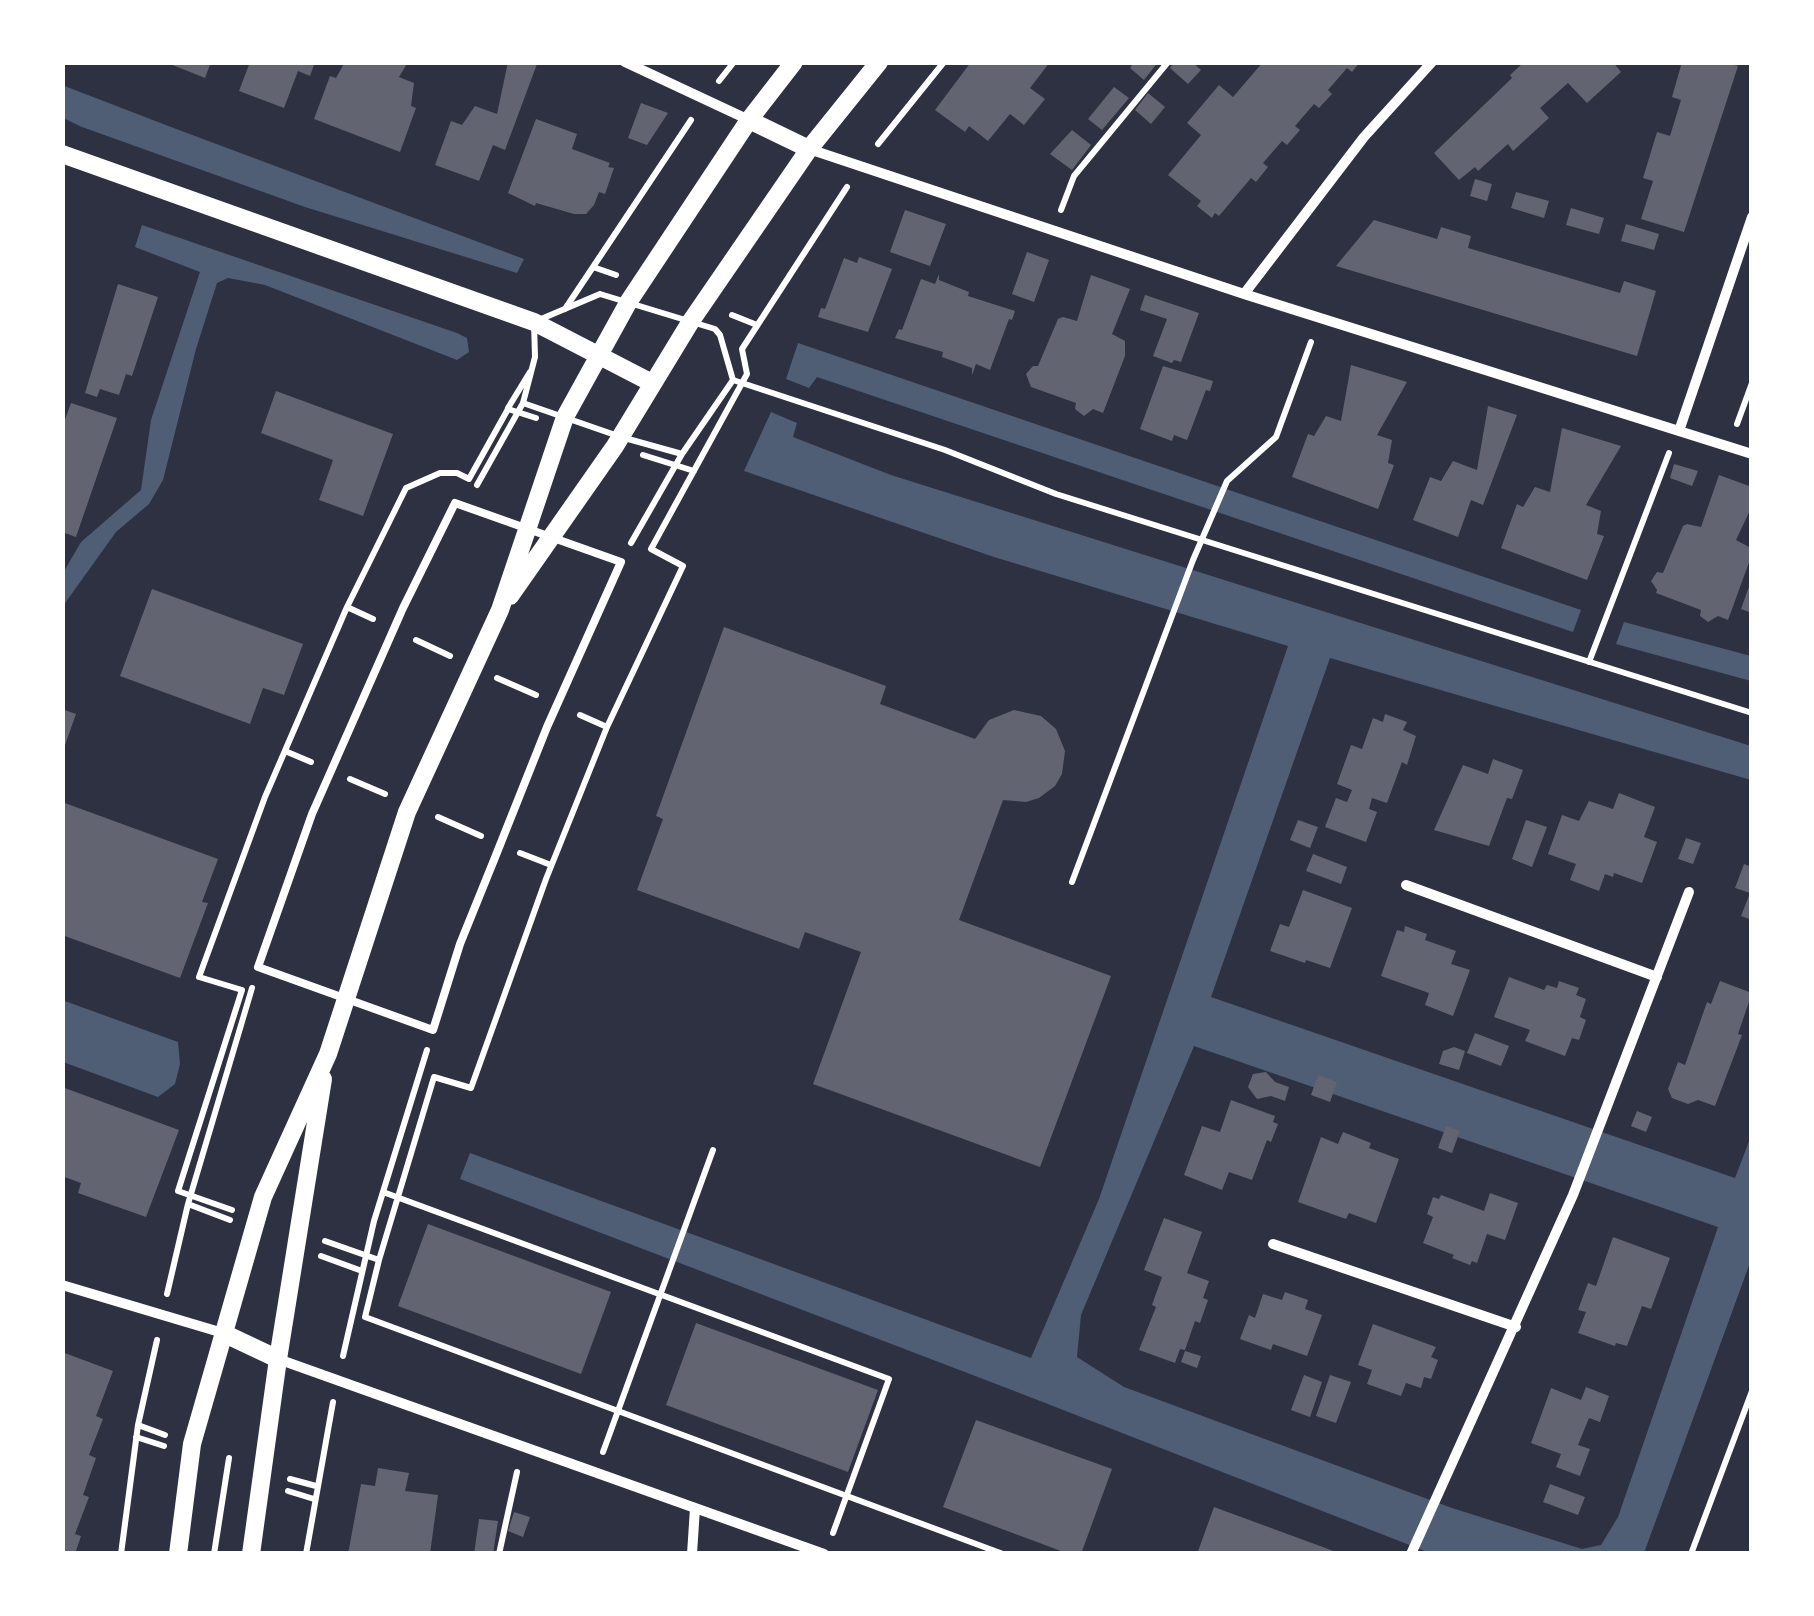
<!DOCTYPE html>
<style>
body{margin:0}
#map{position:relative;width:1814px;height:1616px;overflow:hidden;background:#2d3142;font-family:Inter,sans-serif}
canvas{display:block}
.frame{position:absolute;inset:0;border:65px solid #fff;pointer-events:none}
</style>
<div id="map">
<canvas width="1814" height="1616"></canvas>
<div class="frame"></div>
</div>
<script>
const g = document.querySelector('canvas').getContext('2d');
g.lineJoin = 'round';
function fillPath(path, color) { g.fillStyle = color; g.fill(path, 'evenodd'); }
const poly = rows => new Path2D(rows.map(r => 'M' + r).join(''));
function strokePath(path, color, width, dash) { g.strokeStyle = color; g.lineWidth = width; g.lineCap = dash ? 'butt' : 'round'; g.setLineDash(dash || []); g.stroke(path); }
fillPath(poly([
 [62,85,171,127,524,259,517,273,305,207,82,127,63,118],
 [142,225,457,333,467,338,469,352,457,360,265,285,228,278,217,283,196,349,163,480,149,504,116,532,63,606,63,573,81,542,141,490,151,420,200,272,135,247],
 [798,343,1581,610,1573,632,817,377,809,388,786,379],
 [771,412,797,423,793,437,891,475,1751,746,1751,780,1330,658,1211,997,1735,1178,1751,1136,1751,1260,1644,1553,1430,1553,1017,1392,460,1179,470,1153,1031,1358,1099,1199,1288,646,994,557,744,471],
 [1194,1046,1718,1227,1618,1517,1601,1545,1582,1549,1452,1508,1124,1387,1077,1357,1081,1315],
 [1624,622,1751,656,1751,681,1616,644],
 [62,1000,178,1042,180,1064,175,1084,158,1097,63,1062]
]), '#4f5d75');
fillPath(poly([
 [165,62,211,62,205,78],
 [250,62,315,62,310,76,298,71,284,108,239,91],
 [345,62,408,62,399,77,414,83,411,106,416,108,400,152,314,119,330,76,336,78],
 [508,62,537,64,505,150,493,145,479,181,435,165,451,121,462,125,475,106,497,114],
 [971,62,1050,62,1030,88,1045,99,1024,125,1010,114,988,141,969,126,965,132,935,110],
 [1134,62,1158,62,1144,80,1130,68],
 [1175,62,1192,62,1201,70,1188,84,1170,68],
 [1263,62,1360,62,1352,72,1347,68,1328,90,1332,94,1319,108,1314,104,1295,126,1300,130,1287,145,1282,141,1263,163,1268,167,1256,182,1251,178,1219,216,1215,213,1212,218,1197,206,1201,201,1168,175,1201,135,1187,123,1219,85,1233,97],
 [1524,62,1613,62,1621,72,1587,103,1568,83,1540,108,1549,118,1513,151,1508,144,1478,171,1475,167,1459,180,1434,153,1512,78,1510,75],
 [1682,62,1725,62,1738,66,1684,232,1641,219,1653,181,1643,178,1657,132,1670,136,1681,100,1672,97],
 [1114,87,1129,98,1102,130,1088,119],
 [1148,93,1165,107,1151,124,1135,110],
 [641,103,668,113,647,145,628,138],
 [536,119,577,134,572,149,610,163,608,167,614,168,605,194,599,192,594,205,586,214,574,214,536,203,535,206,508,193],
 [1072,130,1091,145,1072,170,1050,154],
 [1475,179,1492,184,1487,201,1470,196],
 [1516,192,1549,201,1544,218,1511,208],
 [1571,208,1604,218,1599,234,1566,225],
 [905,210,946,224,930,266,890,252],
 [1374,220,1437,239,1441,227,1471,236,1468,248,1620,293,1624,281,1656,291,1637,356,1336,266],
 [1626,224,1659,234,1654,250,1621,241],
 [1027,252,1049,260,1034,302,1012,294],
 [859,257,892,269,868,332,818,317,821,308,825,309,844,258,857,263],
 [939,274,939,280,969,292,968,296,1015,311,1012,320,1009,319,990,370,976,364,972,375,972,368,942,357,943,352,895,338,899,329,902,330,921,279,935,284],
 [1091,275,1130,289,1112,334,1125,341,1125,356,1103,413,1093,409,1084,416,1075,409,1076,403,1031,387,1026,374,1033,366,1038,366,1058,319,1063,317,1077,321],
 [118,284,158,297,132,376,126,374,119,395,100,389,97,397,85,393],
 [1145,295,1199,313,1181,362,1174,360,1172,363,1153,356,1167,319,1140,310],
 [1351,365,1407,382,1377,435,1392,440,1388,463,1394,465,1378,509,1292,477,1308,434,1314,436,1326,416,1341,421],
 [1163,366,1213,381,1210,391,1206,390,1187,440,1174,435,1172,441,1140,429],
 [276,391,393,434,363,516,319,500,333,460,261,433],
 [71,403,117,418,76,537,62,532,62,428],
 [1488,406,1517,415,1483,505,1471,500,1458,537,1413,520,1430,477,1441,481,1453,461,1477,470],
 [1562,428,1621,446,1586,505,1601,511,1597,534,1604,536,1587,580,1501,548,1517,504,1523,507,1535,487,1550,492],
 [1674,464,1698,471,1692,486,1670,478],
 [1719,475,1752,487,1752,506,1736,540,1749,547,1751,557,1728,620,1718,616,1708,622,1700,616,1701,610,1656,593,1657,590,1651,581,1657,572,1663,573,1683,526,1687,524,1701,527],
 [1751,581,1752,581,1752,613,1741,609],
 [152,589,303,644,284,695,263,688,250,724,120,676],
 [724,627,886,686,880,704,975,739,989,720,1014,710,1041,716,1056,729,1065,751,1062,774,1055,786,1039,798,1026,802,1003,800,959,920,1111,976,1040,1167,813,1084,861,952,805,932,799,949,637,890,663,819,656,816],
 [62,709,76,714,63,751,62,751],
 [1385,714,1407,722,1403,730,1416,736,1407,765,1402,762,1387,803,1372,798,1369,809,1377,812,1366,842,1325,827,1336,798,1347,802,1352,790,1337,784,1351,745,1362,749,1373,718,1383,722],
 [1493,759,1523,770,1512,799,1507,798,1489,846,1434,830,1463,765,1488,774],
 [1619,793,1655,807,1644,837,1657,842,1642,883,1614,873,1613,877,1605,874,1599,891,1570,880,1576,864,1548,854,1562,815,1579,821,1589,801,1613,809],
 [62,802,218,859,202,902,208,903,180,978,62,935],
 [1298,820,1318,827,1310,848,1290,840],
 [1526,820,1547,827,1532,867,1512,859],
 [1686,838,1701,843,1693,864,1678,859],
 [1313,854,1347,867,1341,884,1306,871],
 [1744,864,1752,867,1752,920,1741,916,1750,893,1735,888],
 [1303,890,1352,908,1330,968,1306,960,1305,963,1270,951,1280,924,1289,927],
 [1405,926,1427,934,1425,940,1456,951,1451,964,1470,970,1453,1016,1425,1005,1429,993,1381,976,1397,930,1404,932],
 [1509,977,1544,990,1547,985,1557,988,1559,981,1579,988,1576,995,1586,999,1580,1017,1586,1020,1579,1040,1572,1038,1565,1056,1525,1041,1530,1030,1494,1017],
 [1720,981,1752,993,1738,1034,1742,1035,1715,1106,1698,1100,1688,1104,1672,1098,1668,1089,1678,1062,1685,1065,1707,1002,1711,1004],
 [1475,1033,1509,1046,1501,1066,1467,1053],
 [1454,1047,1465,1051,1459,1070,1439,1064,1443,1051],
 [1266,1072,1275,1082,1289,1087,1285,1101,1271,1096,1257,1099,1248,1087,1253,1074],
 [1318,1075,1337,1082,1330,1102,1311,1095],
 [62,1087,179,1130,146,1217,78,1193,81,1183,62,1176,65,1164,62,1163],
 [1231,1100,1275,1116,1273,1122,1278,1124,1271,1142,1267,1140,1252,1180,1229,1172,1222,1190,1184,1175,1202,1126,1220,1132],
 [1637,1111,1652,1117,1646,1132,1631,1126],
 [1446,1126,1460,1131,1452,1153,1438,1148],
 [1343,1132,1371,1143,1369,1148,1399,1159,1376,1223,1349,1213,1346,1219,1298,1202,1321,1137,1338,1144],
 [1490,1193,1518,1203,1505,1240,1487,1234,1477,1263,1472,1261,1470,1265,1452,1258,1454,1255,1423,1243,1433,1217,1427,1214,1433,1197,1439,1199,1441,1195,1484,1211],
 [1164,1218,1202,1232,1187,1273,1209,1281,1203,1298,1208,1300,1200,1323,1195,1321,1185,1350,1180,1349,1175,1363,1139,1350,1156,1307,1152,1305,1162,1277,1144,1270],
 [428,1224,611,1292,581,1374,398,1306],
 [1613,1237,1670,1258,1651,1309,1642,1306,1627,1346,1616,1343,1615,1346,1578,1333,1586,1312,1578,1310,1588,1283,1596,1286],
 [1285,1292,1308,1300,1305,1309,1322,1315,1307,1356,1273,1344,1271,1350,1240,1339,1249,1315,1255,1318,1263,1294,1282,1300],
 [696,1323,878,1390,848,1472,666,1405],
 [1373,1324,1436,1347,1431,1357,1438,1360,1431,1379,1424,1377,1421,1388,1406,1383,1401,1396,1367,1384,1372,1370,1358,1365],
 [1185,1351,1201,1356,1197,1368,1181,1362],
 [62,1352,113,1371,96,1416,103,1419,89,1455,96,1458,83,1495,89,1497,75,1534,81,1536,75,1554,62,1554],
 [1304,1375,1322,1382,1310,1417,1291,1410],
 [1330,1375,1351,1382,1336,1423,1316,1416],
 [1586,1387,1609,1396,1600,1422,1589,1418,1578,1445,1590,1449,1580,1476,1556,1467,1561,1454,1531,1443,1551,1388,1581,1400],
 [976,1420,1112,1469,1081,1554,1069,1554,943,1507],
 [378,1468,409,1473,405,1491,438,1495,430,1554,348,1554,361,1484,375,1486],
 [1550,1484,1585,1497,1578,1515,1543,1502],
 [1214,1507,1339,1553,1339,1554,1197,1554],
 [514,1512,530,1517,523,1537,508,1531],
 [479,1519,498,1521,493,1554,474,1554]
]), '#626471');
strokePath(poly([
 [719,81,734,62],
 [878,144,944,62],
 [1061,210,1074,176,1168,62],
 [593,267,616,275],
 [600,294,715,329,720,335,733,380,682,454,621,437,523,403,535,357,534,322,600,294],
 [565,309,691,120],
 [732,315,757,325],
 [733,380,945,450,1056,494,1752,713],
 [508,408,530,372],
 [1737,424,1752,383],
 [643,455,694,471],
 [477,485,523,403],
 [631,543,682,454],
 [347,607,373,619],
 [416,640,450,656],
 [1589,662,1669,453],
 [497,678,536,695],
 [580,715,607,727,683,566,651,549,747,374,742,349,847,187],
 [285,751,311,762],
 [350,779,385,794],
 [438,817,481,836],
 [520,853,551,865],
 [1072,882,1193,560,1227,481,1276,437,1311,342],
 [383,1192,889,1379,833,1533],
 [188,1204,230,1220],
 [232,1210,178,1191,242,990,199,977,265,797,347,607,406,488,440,473,457,473,469,479,508,409,536,418],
 [325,1241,379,1260,434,1077,471,1088,546,879,607,727],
 [321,1256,362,1271],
 [379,1260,365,1317,1003,1554],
 [167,1294,188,1204,252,988],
 [343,1356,374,1221,427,1050],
 [138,1425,165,1435],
 [136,1437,164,1446],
 [603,1452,713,1150],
 [290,1479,316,1486],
 [288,1491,314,1499],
 [121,1554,138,1425,157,1340],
 [214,1554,229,1458],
 [306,1554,333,1402],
 [499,1554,517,1472],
 [1691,1554,1752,1391]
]), '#fff', 6);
strokePath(poly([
 [455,503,621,562,547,727,494,860,460,944,433,1030,258,967,312,814,403,608,455,503]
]), '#fff', 8);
strokePath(poly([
 [625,62,749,120],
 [809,149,1244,294,1752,454],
 [1244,294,1364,137,1432,62],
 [1679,431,1752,217],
 [1406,885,1657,977],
 [1273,1244,1516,1327],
 [62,1285,223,1333],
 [278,1359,824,1554],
 [692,1554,695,1508],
 [1411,1554,1573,1195,1689,892]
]), '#fff', 10);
strokePath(poly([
 [749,120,809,149],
 [62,154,534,322,652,383],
 [510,596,615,446,691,321,809,149,879,62],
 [223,1333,278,1359],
 [178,1554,192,1444,263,1197,328,1054,407,812,500,610,565,417,629,301,749,120,794,62],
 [251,1554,278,1359,323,1079]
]), '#fff', 18);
</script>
